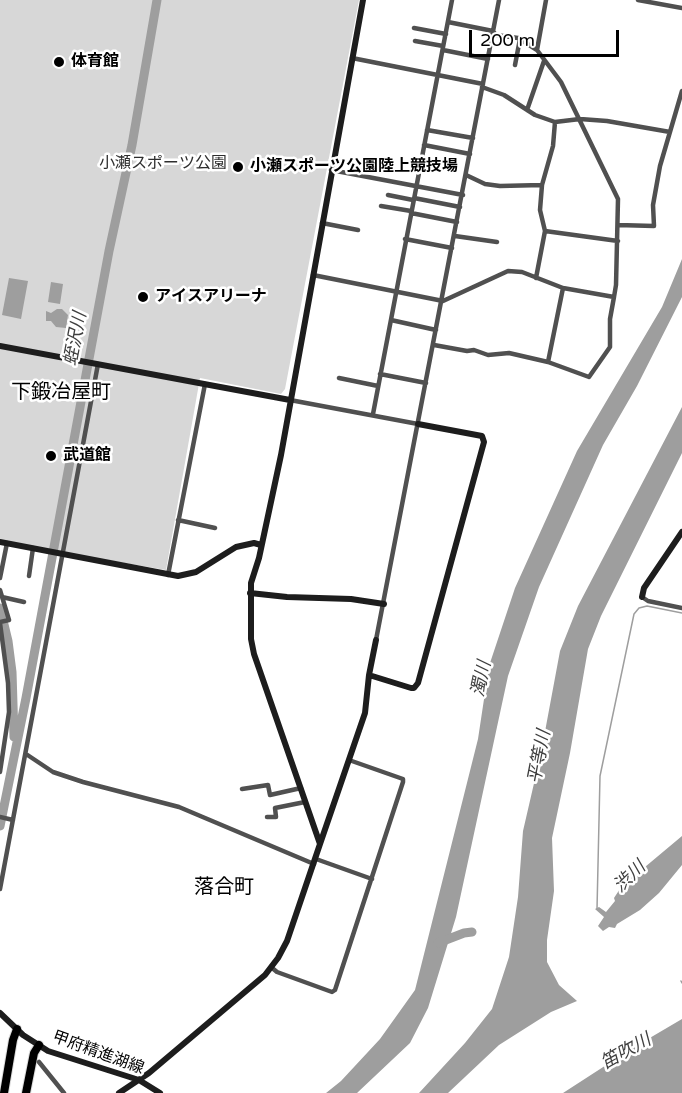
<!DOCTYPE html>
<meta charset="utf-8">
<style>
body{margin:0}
#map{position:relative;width:682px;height:1093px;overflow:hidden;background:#fff;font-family:"Varela Round",sans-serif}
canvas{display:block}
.scale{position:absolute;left:469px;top:30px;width:150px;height:27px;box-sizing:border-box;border:3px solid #000;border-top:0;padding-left:8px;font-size:18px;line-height:21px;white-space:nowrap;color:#000;-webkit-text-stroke:4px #fff;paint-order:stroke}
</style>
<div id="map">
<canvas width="682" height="1093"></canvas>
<div class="scale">200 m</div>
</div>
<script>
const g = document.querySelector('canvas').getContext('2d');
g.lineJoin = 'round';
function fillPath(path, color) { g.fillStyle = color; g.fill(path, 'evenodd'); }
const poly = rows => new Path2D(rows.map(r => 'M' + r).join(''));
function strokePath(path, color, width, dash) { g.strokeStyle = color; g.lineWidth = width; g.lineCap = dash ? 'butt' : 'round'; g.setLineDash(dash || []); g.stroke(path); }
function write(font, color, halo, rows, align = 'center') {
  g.font = font + ' "Varela Round","Noto Sans JP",sans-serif'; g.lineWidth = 5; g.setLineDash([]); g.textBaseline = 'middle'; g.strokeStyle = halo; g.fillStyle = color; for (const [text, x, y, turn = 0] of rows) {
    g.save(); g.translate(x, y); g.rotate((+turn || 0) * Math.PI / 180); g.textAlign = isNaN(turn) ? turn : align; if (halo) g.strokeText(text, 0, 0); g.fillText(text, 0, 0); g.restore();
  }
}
fillPath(poly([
 [0,0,359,0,285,389,281,394,200,378,166,570,0,542]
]), '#d7d7d7');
fillPath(poly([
 [682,259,682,297,637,386,603,445,539,587,508,676,456,917,428,1008,410,1043,357,1093,326,1093,341,1081,380,1039,415,990,478,739,489,666,515,588,577,451,662,307],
 [9,278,28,281,21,319,2,315],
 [51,282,63,284,60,304,48,302],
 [57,309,62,309,68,315,66,328,56,327,51,321,46,321,46,311,51,313],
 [682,407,682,453,601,616,588,649,570,753,552,838,554,891,547,940,547,962,559,985,577,1001,551,1012,499,1045,448,1093,419,1093,465,1043,492,1009,509,957,518,897,523,831,541,753,560,651,578,606],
 [682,836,682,865,659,893,640,910,617,924,615,928,609,927,603,931,598,926,604,917,595,909,599,907,606,912,615,901,614,898,629,875,633,877,639,872],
 [682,1019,682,1093,563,1093,631,1049]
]), '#9e9e9e');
strokePath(poly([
 [597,909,600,776,634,614,639,608,647,606,682,613],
 [681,981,682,983]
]), '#9e9e9e', 1.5);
strokePath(poly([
 [0,608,8,641,12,672,14,737],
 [0,826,26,698,109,251,132,145,157,0],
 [438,943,464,933,472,932]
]), '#9e9e9e', 9);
const highway = poly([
 [4,1093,13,1040,17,1029],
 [26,1093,34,1053,39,1045]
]);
strokePath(highway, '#dbdbdb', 10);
strokePath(poly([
 [638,0,682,8],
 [414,28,446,34],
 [415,41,443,46],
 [443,50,488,59],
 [537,50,546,0],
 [352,58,483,84],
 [515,65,520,39],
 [482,87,504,95,535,115,555,122],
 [527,110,544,61],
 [427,130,473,138],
 [424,145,470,154],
 [331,170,463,195],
 [466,175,485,184,500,186,542,185],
 [388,195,413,200],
 [414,198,460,207],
 [381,206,411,211],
 [411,213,457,222],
 [322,223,358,230],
 [618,225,654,226,653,205,660,166,682,91],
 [545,231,618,241],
 [455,236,497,242],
 [405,239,452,248],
 [313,275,443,301,508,271,522,272,563,288,614,297,616,285,618,199,561,82,537,50,518,38,496,35,493,31,448,22],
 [536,278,545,231,540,210,542,185,553,146,555,122,580,119,607,121,670,132],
 [391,320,436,330],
 [434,345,467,351,474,350,488,355,509,353,548,362,589,377,610,347,610,319,614,297],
 [548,362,563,288],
 [380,374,426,383],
 [339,378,378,386],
 [290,400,418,424],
 [373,414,452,0],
 [178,520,215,528],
 [168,575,205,384],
 [29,576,33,548],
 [0,578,7,543],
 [0,590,9,620,0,622],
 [2,597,24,602],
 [642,597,648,601,682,608],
 [0,623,8,683,9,712,0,772],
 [376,640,499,0],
 [26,754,53,772,83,782,179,807,314,864],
 [242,789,268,785,270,795,301,788],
 [0,817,13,820],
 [267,817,276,817,275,808,305,802],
 [316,859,372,879],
 [0,889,98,364],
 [271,967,277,972,332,992,335,990,403,782,403,779,349,760],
 [39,1062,64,1093]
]), '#505050', 4.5);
strokePath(poly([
 [0,346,290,400],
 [0,542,178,576,196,572,236,547,254,543,261,545],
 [250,593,287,597,351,599,384,604],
 [642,597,644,588,682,532],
 [369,675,376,640],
 [320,844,365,713,369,675,411,688,414,688,418,683,484,442,482,436,418,424],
 [0,1013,23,1035,48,1051,139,1080,160,1093],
 [119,1093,149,1073,265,975,278,958,287,941,320,844,254,654,251,639,251,583,259,558,281,455,363,0]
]), '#1d1d1d', 6);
strokePath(highway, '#000', 8);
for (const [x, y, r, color] of [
 [59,62,6,"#000"],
 [238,167,6,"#000"],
 [143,297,6,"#000"],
 [51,456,6,"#000"]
]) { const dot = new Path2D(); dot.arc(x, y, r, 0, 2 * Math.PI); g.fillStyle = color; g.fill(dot); strokePath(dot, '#fff', 2); }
write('bold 16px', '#000', '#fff', [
 ["体育館",71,62],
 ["小瀬スポーツ公園陸上競技場",250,167],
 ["アイスアリーナ",155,297],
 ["武道館",63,456]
], 'left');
write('16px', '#2e2e2e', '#fff', [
 ["小瀬スポーツ公園",163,164]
]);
write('16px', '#000', '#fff', [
 ["甲府精進湖線",98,1053,20]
]);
write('italic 18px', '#3f3f3f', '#fff', [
 ["蛭沢川",76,339,-79],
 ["濁川",482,679,-78],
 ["平等川",540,757,-79],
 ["渋川",630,877,-44],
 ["笛吹川",626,1052,-29]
]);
write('20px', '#000', '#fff', [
 ["下鍛冶屋町",61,393],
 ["落合町",224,888]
]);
</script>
